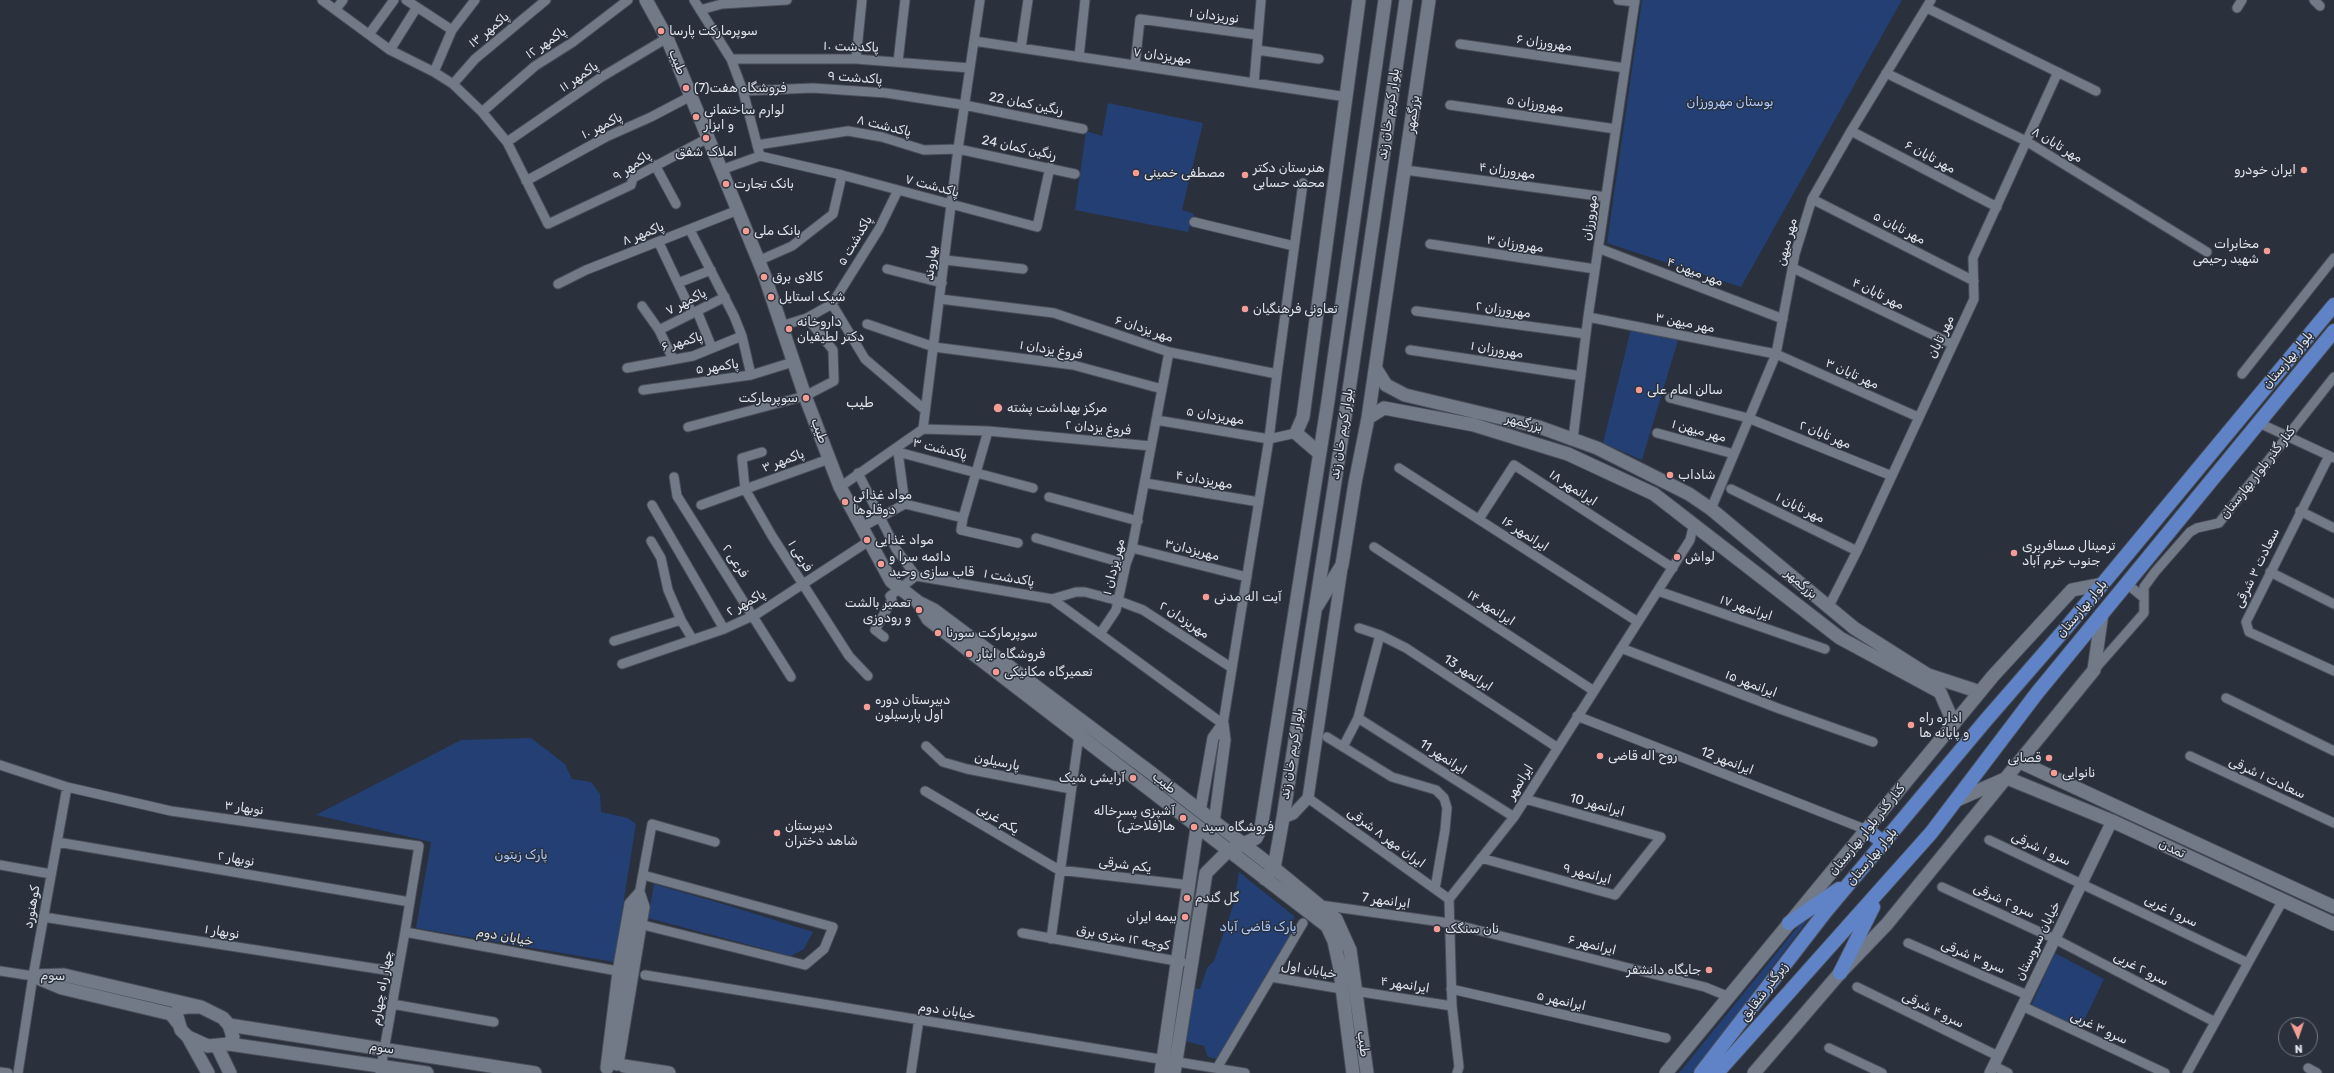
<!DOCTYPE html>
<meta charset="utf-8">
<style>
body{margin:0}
#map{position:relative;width:2334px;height:1073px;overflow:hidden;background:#2a303c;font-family:Rubik,sans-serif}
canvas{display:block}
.north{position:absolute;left:2278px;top:1017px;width:40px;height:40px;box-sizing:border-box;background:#2a303c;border:1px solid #737882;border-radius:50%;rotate:177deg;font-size:11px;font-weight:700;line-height:16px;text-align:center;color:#e0e5ec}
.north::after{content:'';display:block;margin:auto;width:14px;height:18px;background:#f59c95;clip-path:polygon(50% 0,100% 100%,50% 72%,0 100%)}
</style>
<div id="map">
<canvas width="2334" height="1073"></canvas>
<div class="north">N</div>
</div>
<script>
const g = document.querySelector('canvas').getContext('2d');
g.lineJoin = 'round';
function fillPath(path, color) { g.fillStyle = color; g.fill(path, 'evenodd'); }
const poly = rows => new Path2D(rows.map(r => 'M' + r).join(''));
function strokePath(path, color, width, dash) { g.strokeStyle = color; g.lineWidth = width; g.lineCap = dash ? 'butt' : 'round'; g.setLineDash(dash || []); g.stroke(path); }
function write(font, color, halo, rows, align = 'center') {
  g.font = font + ' Rubik,Cairo,sans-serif'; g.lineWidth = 3; g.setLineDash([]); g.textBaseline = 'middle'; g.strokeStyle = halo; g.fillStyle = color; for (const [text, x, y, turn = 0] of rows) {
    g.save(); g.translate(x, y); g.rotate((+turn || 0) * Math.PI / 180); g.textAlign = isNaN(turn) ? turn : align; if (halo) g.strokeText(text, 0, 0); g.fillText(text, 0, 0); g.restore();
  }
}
fillPath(poly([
 [1642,0,1902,0,1741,287,1607,243],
 [1108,103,1203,123,1182,210,1194,214,1188,232,1075,210,1086,131,1102,136],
 [1631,329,1679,337,1642,460,1603,443],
 [531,738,565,764,572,779,591,782,600,794,601,812,628,818,636,824,614,962,416,928,431,842,316,815,461,740],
 [1239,872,1294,916,1291,933,1218,1059,1208,1057,1204,1046,1185,1041,1195,988,1200,989,1207,968,1214,961,1234,903],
 [654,884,730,906,813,932,804,949,791,956,648,918],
 [1810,912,1812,914,1706,1056,1692,1073,1679,1073],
 [2055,953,2104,979,2080,1029,2031,1006]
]), '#243f74');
const minor = poly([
 [322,0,390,50,434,72,453,84,482,112,507,142,548,224,631,185,633,178,708,138],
 [406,0,452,30],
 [694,0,731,59,743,91,760,156,721,170],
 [1618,0,1635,2],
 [2314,0,2320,6],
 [1927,8,2096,91],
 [2237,8,2242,0],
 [336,9,343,0],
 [700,10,722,4,787,0],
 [370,33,394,0],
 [974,41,1347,97],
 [1460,44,1625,68],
 [1021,48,1028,0],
 [390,50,417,7],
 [1257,50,1319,59],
 [1079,57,1085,0],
 [731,59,856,59,970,68],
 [856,59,862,0],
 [898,62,905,0],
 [1135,65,1140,19,1258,35],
 [434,72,452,30,475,0],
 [1886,73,2026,141,2207,252],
 [1254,83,1261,0],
 [453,84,475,59,546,0],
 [743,91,813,88,886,93,964,105,1083,129],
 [1450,105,1616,129],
 [482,112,535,66,573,42,628,0],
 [1851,131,1997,207],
 [507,142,600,78,667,38],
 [757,145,848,131,882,137,924,150,958,149,1075,174],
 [760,156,842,175,1037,227,1050,167],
 [655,165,676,204],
 [1405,170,1606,197],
 [526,181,606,137,651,117,691,96],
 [1812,199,1974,281],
 [1194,222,1294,246],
 [690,230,734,316,742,336,751,375],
 [659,243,692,313],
 [1430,244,1595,269],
 [1598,248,1783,319],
 [945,260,1023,269],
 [758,261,792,246,833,214,842,175],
 [1793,268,1952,344],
 [887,269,942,283],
 [678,283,711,270],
 [558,284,586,270,738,210],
 [940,299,1054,313,1169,352,1277,374,1269,439,1223,724,1052,599],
 [832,304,865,359,925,410],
 [642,306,659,330,673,359],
 [697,311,712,348],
 [1416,311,1586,334],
 [1588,317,1776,354,1918,417],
 [867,324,934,347,1073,365,1162,389],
 [781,326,807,318,832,304,879,229,898,190],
 [659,330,725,297],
 [1410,350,1581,376],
 [627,368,693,356,742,336],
 [1277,374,1303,183],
 [2242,374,2334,258],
 [643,390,751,375,793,362],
 [1670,398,1748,418,1892,476],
 [1156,420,1269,439,1296,433],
 [2259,423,2334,458],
 [688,427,805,396,834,381,833,350,807,318],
 [923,429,988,431,1151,446],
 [1657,433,1734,454],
 [1573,439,1588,317,1635,0],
 [895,449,898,452,905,504],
 [762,452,742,458,745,489,772,536,849,656,868,676],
 [898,452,1033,488],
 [2329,456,2246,622,2249,632,2334,671],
 [1399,468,1638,622],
 [858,473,896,549,916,576,1052,599,1076,592,1085,592,1119,601,1143,610,1232,668],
 [674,477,677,496,791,677],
 [1145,483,1259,502],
 [840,487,923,429,958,149,980,0],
 [1731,489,1857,551],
 [1049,497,1138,521],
 [652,505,724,629],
 [701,505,829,459],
 [1711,509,1776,354,1795,254,1812,199,1851,131,1931,0],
 [2300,511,2334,528],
 [963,518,988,431],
 [1479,519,1514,465,1673,568],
 [862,527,905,504,963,518,961,530,1018,543],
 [1036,538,1126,564],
 [651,541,661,558,668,590,681,620],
 [1374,547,1594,691],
 [1132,548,1247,577],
 [2270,572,2334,604],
 [2126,583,2144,598],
 [1658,591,1825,649],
 [1828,608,1857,551,1974,299,1973,258,2058,72],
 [1359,628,1380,635,1406,648,1558,748],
 [1100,634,1116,610,1126,564,1132,548,1169,352],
 [884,637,875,630,892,600,890,596,916,576],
 [614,641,681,620,693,640],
 [1621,648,1780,709,1873,742],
 [622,664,724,629,757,614,869,541],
 [2094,670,2144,613,2144,587,2155,572,2190,532,2197,528,2219,523,2334,377],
 [2226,698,2334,751],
 [1577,716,1867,830],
 [1358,718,1514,817],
 [1327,737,1392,777,1436,790,1444,798,1447,808,1445,830,1435,889],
 [926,746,943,762,967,769,1071,789],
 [1343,747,1358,718,1380,635],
 [2190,756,2334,823],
 [0,765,67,787,171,811,419,846,405,932,623,972],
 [925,791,1059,870,1189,885],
 [1308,798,1449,899],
 [1989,840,2248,963],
 [57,842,410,902],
 [1481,858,1615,895,1661,837,1525,799],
 [0,865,51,874],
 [1942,887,2055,939,2215,1022],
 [639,895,652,824,715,842],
 [1320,905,1449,923,1705,987,1727,996],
 [43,917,398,972],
 [639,924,805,965,824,949,833,927,643,875],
 [1022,933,1182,962],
 [1051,939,1079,735],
 [1908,943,2027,995],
 [0,971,33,976],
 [645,975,1245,1073],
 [1271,977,1342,989],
 [1857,987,1998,1056],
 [1451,989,1666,1038],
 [1355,991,1452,1006],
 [392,1004,494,1022],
 [2022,1006,2165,1073],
 [1829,1048,1882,1073],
 [1994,1066,2008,1073],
 [1217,1068,1303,923],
 [2308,1068,2317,1073],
 [0,1072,8,1073],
 [18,1073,33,976,67,787],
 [380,1073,405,932],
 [911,1073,919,1019],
 [1457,1073,1459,1067,1452,1006,1449,899,1514,817,1690,540,1694,523],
 [2187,1073,2283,900]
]);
const tertiary = poly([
 [1200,812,1213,738,1223,724],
 [1283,818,1293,814,1308,798,1342,568],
 [1214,823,1225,740,1223,724],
 [1990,1073,2112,821]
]);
const secondary = poly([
 [646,0,667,38,764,274,805,396,840,487,891,581,918,602,934,610,1150,772,1274,868,1336,919,1350,950,1367,1073],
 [1376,369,1386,385,1405,395,1539,427,1597,448,1689,494,1711,509,1854,628,1928,675,1980,692],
 [1368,418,1384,408,1474,425,1568,454,1654,494,1840,638,1940,692,1954,724],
 [1319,453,1296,433,1303,417,1359,0],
 [918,602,928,619,1327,926,1334,941,1339,964,1353,1073],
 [1317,606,1342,565,1355,483,1368,418,1429,0],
 [2020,762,2334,907],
 [1957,800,2007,778,2112,821,2334,924],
 [1265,879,1274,868,1283,818,1347,404,1406,0],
 [188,1007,201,1007,223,1018,229,1025,233,1037,229,1044,208,1046,188,1037,181,1030,176,1013,180,1008,188,1007],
 [178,1023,171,1014,62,988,33,976,64,975,201,1007],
 [229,1025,535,1073],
 [188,1037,208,1073],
 [229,1044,427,1073],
 [217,1046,230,1073],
 [617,1064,643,907,639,895],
 [624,1066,669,1073],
 [607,1068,619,972,631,904,639,895],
 [1161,1073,1197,828],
 [1174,1073,1206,873,1228,851,1256,838,1261,828,1328,401,1385,0],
 [1666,1073,1993,676,2072,590,2103,584],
 [1754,1073,1840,973,1887,924,2094,670,2102,613]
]);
const primary = poly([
 [1867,830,1884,843],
 [1789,923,1839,889],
 [1840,973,1873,907],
 [1701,1073,1826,911,1986,720,2066,628,2334,305],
 [1717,1073,1931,833,2037,693,2334,331]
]);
strokePath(minor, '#484d57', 11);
strokePath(tertiary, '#484d57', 13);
strokePath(secondary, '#484d57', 15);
strokePath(primary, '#484d57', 16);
strokePath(minor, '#727a88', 9);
strokePath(tertiary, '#727a88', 11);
strokePath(secondary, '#727a88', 13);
strokePath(primary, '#5f83c6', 14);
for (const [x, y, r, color] of [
 [661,31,4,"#f59c95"],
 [686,88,4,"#f59c95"],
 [696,117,4,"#f59c95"],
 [706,138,4,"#f59c95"],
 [2304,170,4,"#f59c95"],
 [1136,173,4,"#f59c95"],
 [1245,175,4,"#f59c95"],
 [726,184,4,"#f59c95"],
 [746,231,4,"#f59c95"],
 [2267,251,4,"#f59c95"],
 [764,277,4,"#f59c95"],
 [771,297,4,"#f59c95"],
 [1245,309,4,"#f59c95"],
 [789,329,4,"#f59c95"],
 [1639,390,4,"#f59c95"],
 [806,398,4,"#f59c95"],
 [998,408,5,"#f59c95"],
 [1670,475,4,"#f59c95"],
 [845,502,4,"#f59c95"],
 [867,540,4,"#f59c95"],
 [2014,553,4,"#f59c95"],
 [1677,557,4,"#f59c95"],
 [881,564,4,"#f59c95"],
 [1206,597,4,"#f59c95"],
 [919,610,4,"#f59c95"],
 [938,633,4,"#f59c95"],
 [969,654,4,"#f59c95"],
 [996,672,4,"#f59c95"],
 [867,707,4,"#f59c95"],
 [1911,725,4,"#f59c95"],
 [1600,756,4,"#f59c95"],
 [2049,758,4,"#f59c95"],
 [2054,773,4,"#f59c95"],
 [1133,778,4,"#f59c95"],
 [1183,818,4,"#f59c95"],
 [1194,827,4,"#f59c95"],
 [777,833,4,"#f59c95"],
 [1187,898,4,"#f59c95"],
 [1185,917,4,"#f59c95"],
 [1437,929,4,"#f59c95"],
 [1709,970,4,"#f59c95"]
]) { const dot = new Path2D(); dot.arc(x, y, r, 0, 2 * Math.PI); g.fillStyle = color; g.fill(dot); strokePath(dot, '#2a303c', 1.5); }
write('13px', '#e0e5ec', '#2a303c', [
 ["نوریزدان ۱",1214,16,7],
 ["پاکمهر ۱۳",489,30,-39],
 ["پاکمهر ۱۲",546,43,-34],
 ["مهرورزان ۶",1544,43,8],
 ["پاکدشت ۱۰",851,47,2],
 ["مهریزدان ۷",1162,56,8],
 ["طیب",677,62,68],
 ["پاکمهر ۱۱",579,77,-34],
 ["پاکدشت ۹",855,78,4],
 ["رنگین کمان 22",1026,104,11],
 ["مهرورزان ۵",1535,104,8],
 ["بلوار کریم خان زند",1389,114,-82],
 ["بزرگمهر",1413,114,-82],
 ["پاکمهر ۱۰",602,126,-26],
 ["پاکدشت ۸",884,126,14],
 ["مهر تابان ۸",2057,145,31],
 ["رنگین کمان 24",1019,148,12],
 ["مهر تابان ۶",1930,157,28],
 ["پاکمهر ۹",632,166,-34],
 ["مهرورزان ۴",1507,171,8],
 ["پاکدشت ۷",932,186,15],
 ["مهرورزان",1590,218,-82],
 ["مهر تابان ۵",1899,228,27],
 ["پاکمهر ۸",643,234,-21],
 ["پاکدشت ۵",855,241,-59],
 ["مهر میهن",1787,242,-75],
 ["مهرورزان ۳",1515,244,9],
 ["بهاروند",931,263,-84],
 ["مهر میهن ۴",1695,272,21],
 ["مهر تابان ۴",1878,294,26],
 ["پاکمهر ۷",686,302,-27],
 ["مهرورزان ۲",1503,310,8],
 ["مهر میهن ۳",1685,323,11],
 ["مهر یزدان ۶",1144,329,18],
 ["مهر تابان",1941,337,-65],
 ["پاکمهر ۶",682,342,-15],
 ["فروغ یزدان ۱",1051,350,9],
 ["مهرورزان ۱",1497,350,9],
 ["بلوار بهارستان",2288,360,-50],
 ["پاکمهر ۵",717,367,-8],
 ["مهر تابان ۳",1852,374,24],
 ["مهریزدان ۵",1215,416,9],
 ["بزرگمهر",1524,423,15],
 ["فروغ یزدان ۲",1098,428,5],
 ["طیب",819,431,69],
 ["مهر میهن ۱",1699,431,15],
 ["بلوار کریم خان زند",1342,434,-81],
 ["مهر تابان ۲",1825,435,22],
 ["پاکدشت ۳",940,449,14],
 ["پاکمهر ۳",783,461,-20],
 ["کنار گذر بلوار بهارستان",2258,473,-52],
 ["مهریزدان ۴",1204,480,10],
 ["ایرانمهر ۱۸",1573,488,33],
 ["مهر تابان ۱",1800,508,26],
 ["ایرانمهر ۱۶",1525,534,33],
 ["مهریزدان۳",1192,550,14],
 ["فرعی ۱",800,556,58],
 ["فرعی ۲",735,561,57],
 ["مهر یزدان ۱",1114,567,-76],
 ["سعادت ۳ شرقی",2257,568,-64],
 ["پاکدشت ۱",1009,578,10],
 ["بزرگمهر",1801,584,41],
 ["پاکمهر ۲",746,603,-28],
 ["ایرانمهر ۱۴",1491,608,33],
 ["ایرانمهر ۱۷",1746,608,19],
 ["بلوار بهارستان",2082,609,-50],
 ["مهریزدان ۲",1184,620,33],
 ["ایرانمهر 13",1468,673,33],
 ["ایرانمهر ۱۵",1751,684,21],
 ["بلوار کریم خان زند",1292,754,-81],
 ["ایرانمهر 11",1443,757,33],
 ["ایرانمهر 12",1727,761,21],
 ["پارسیلون",997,762,11],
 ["سعادت ۱ شرقی",2267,778,25],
 ["ایرانمهر",1520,782,-58],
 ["طیب",1164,783,39],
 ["ایرانمهر 10",1597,805,15],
 ["نوبهار ۳",244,808,8],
 ["یکم غربی",998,819,31],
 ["کنار گذر بلوار بهارستان",1867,830,-51],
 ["ایران مهر ٨ شرقی",1386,838,36],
 ["سرو ۱ شرقی",2041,849,25],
 ["تمدن",2172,849,25],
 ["بلوار بهارستان",1872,857,-50],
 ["نوبهار ۲",236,859,10],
 ["یکم شرقی",1125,865,7],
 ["ایرانمهر ۹",1587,874,15],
 ["ایرانمهر 7",1386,901,8],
 ["سرو ۲ شرقی",2004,901,25],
 ["کوهنورد",32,907,-80],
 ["سرو ۱ غربی",2171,911,26],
 ["نوبهار ۱",222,932,9],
 ["خیابان دوم",505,937,10],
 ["کوچه ۱۲ متری برق",1123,938,10],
 ["خیابان سروستان",2038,941,-64],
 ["ایرانمهر ۶",1592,945,14],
 ["سرو ۳ شرقی",1973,957,23],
 ["سرو ۲ غربی",2141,969,27],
 ["خیابان اول",1309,970,9],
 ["سوم",53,976,2],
 ["ایرانمهر ۴",1405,985,9],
 ["چهار راه چهارم",382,988,-80],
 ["زیرگذر شقایق",1764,992,-53],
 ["ایرانمهر ۵",1561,1001,13],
 ["سرو ۴ شرقی",1933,1010,26],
 ["خیابان دوم",947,1011,9],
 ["سرو ۳ غربی",2099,1028,25],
 ["طیب",1363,1044,82],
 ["سوم",382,1048,9]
]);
write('13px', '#e0e5ec', '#2a303c', [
 ["سوپرمارکت پارسا",669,31],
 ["فروشگاه هفت(7)",694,88],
 ["لوارم ساختمانی",704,110],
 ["و ابزار",704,125],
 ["املاک شفق",706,152,"center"],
 ["هنرستان دکتر",1253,168],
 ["محمد حسابی",1253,183],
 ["ایران خودرو",2296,170,"right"],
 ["مصطفی خمینی",1144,173],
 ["بانک تجارت",734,184],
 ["بانک ملی",754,231],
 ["مخابرات",2259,244,"right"],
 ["شهید رحیمی",2259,259,"right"],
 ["کالای برق",772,277],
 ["شیک استایل",779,297],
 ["تعاونی فرهنگیان",1253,309],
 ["داروخانه",797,322],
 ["دکتر لطیفیان",797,337],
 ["سالن امام علی",1647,390],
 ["سوپرمارکت",798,398,"right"],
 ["مرکز بهداشت پشته",1007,408],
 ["شاداب",1678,475],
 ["مواد غذائی",853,495],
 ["دوقلوها",853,510],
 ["مواد غذایی",875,540],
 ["ترمینال مسافربری",2022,546],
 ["جنوب خرم آباد",2022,561],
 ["دائمه سرا و",889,557],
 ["قاب سازی وحید",889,572],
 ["لواش",1685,557],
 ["آیت اله مدنی",1214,597],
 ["تعمیر بالشت",911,603,"right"],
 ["و رودوزی",911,618,"right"],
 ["سوپرمارکت سورنا",946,633],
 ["فروشگاه ایثار",977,654],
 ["تعمیرگاه مکانیکی",1004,672],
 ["دبیرستان دوره",875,700],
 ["اول پارسیلون",875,715],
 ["اداره راه",1919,718],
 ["و پایانه ها",1919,733],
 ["روح اله قاضی",1608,756],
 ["قصابی",2041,758,"right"],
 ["نانوایی",2062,773],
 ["آرایشی شیک",1125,778,"right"],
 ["آشپزی پسرخاله",1175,811,"right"],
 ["ها(فلاحتی)",1175,826,"right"],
 ["دبیرستان",785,826],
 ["شاهد دختران",785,841],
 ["فروشگاه سید",1202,827],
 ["گل گندم",1195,898],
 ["بیمه ایران",1177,917,"right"],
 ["نان سنگک",1445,929],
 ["جایگاه دانشفر",1701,970,"right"]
], 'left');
write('13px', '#acc9fd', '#2a303c', [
 ["بوستان مهرورزان",1730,102],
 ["پارک زیتون",521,855],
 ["پارک قاضی آباد",1258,927]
]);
write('14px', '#e0e5ec', '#2a303c', [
 ["طیب",860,403]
]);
</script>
